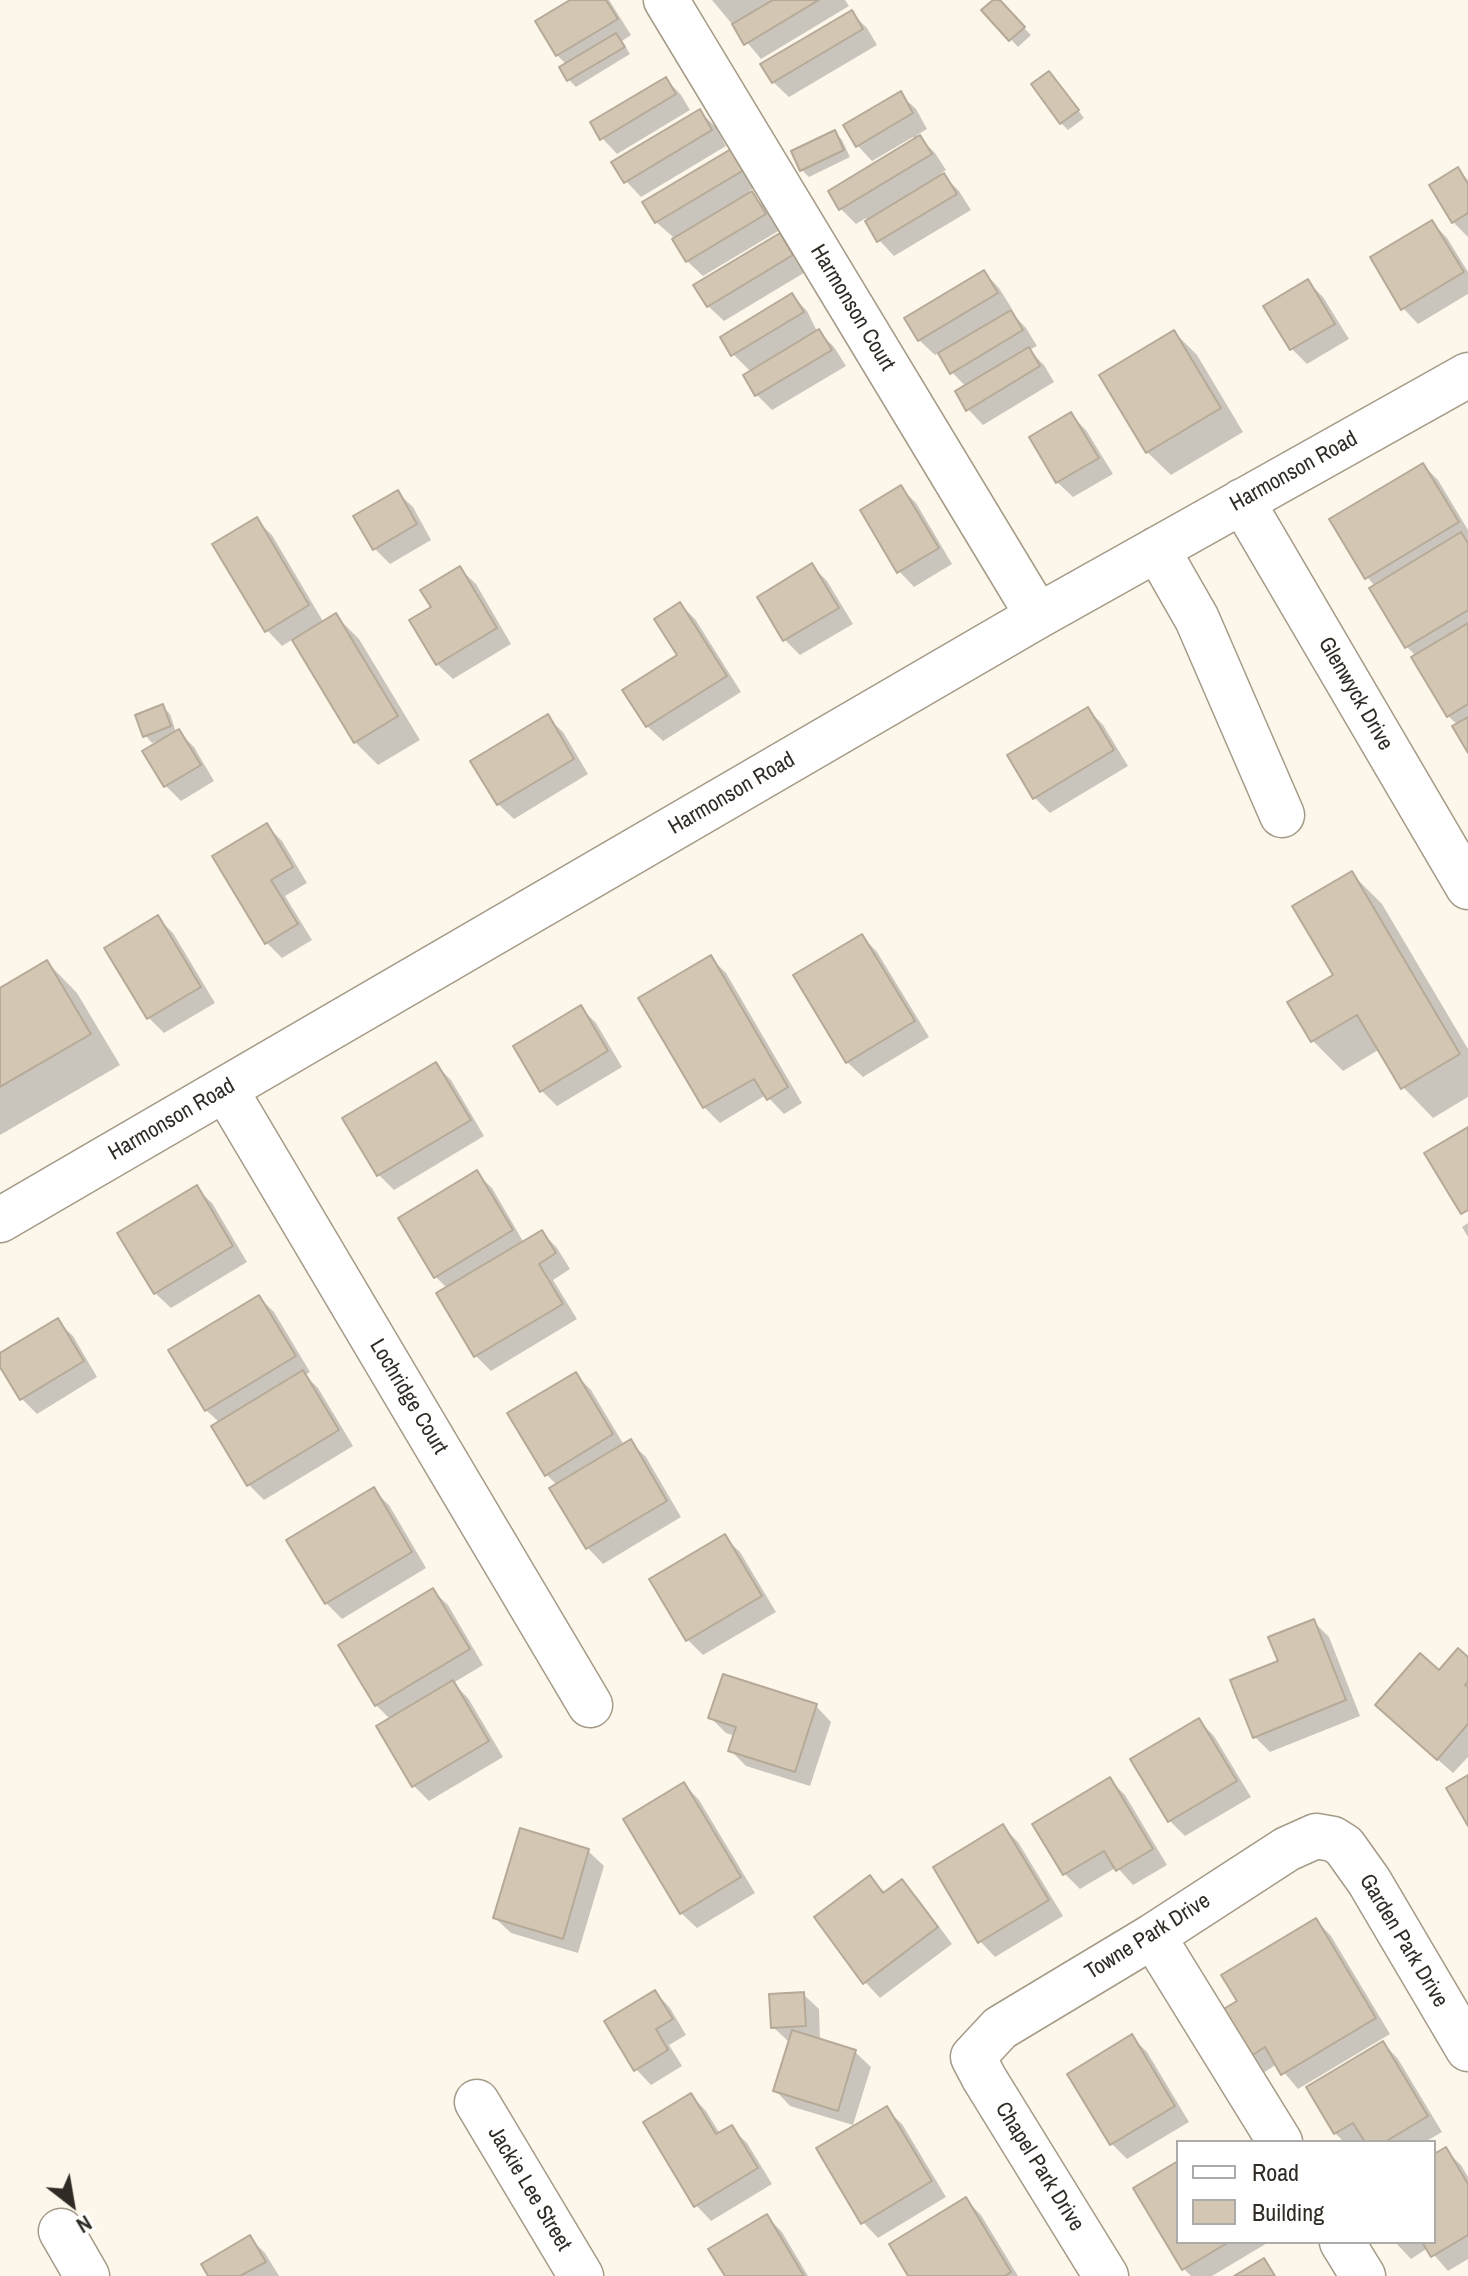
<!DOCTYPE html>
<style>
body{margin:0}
#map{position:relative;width:1468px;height:2276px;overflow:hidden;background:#fdf7eb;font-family:"Archivo Narrow",sans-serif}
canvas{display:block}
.legend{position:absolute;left:1176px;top:2140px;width:260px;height:104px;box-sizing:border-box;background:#fff;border:2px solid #acaba8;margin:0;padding:10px 14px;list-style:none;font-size:24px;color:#302c25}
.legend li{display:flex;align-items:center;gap:16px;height:40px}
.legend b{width:40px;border:2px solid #acaba8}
.north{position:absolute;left:32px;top:2164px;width:80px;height:80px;-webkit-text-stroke:6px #fff;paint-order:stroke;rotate:149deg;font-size:22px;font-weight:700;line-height:32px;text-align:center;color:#302c25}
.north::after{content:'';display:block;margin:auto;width:28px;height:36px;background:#302c25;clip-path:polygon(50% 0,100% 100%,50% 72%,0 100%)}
</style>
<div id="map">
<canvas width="1468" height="2276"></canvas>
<ul class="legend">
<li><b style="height:10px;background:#fff"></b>Road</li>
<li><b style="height:22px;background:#d3c6b3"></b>Building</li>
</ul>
<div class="north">N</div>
</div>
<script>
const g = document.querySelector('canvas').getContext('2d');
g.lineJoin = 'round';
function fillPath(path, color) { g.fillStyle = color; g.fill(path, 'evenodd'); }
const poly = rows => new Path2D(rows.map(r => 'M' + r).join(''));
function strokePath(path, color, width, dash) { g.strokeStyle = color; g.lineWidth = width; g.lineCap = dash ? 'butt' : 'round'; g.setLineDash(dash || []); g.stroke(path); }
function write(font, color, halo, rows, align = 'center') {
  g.font = font + ' "Archivo Narrow",sans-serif'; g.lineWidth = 6; g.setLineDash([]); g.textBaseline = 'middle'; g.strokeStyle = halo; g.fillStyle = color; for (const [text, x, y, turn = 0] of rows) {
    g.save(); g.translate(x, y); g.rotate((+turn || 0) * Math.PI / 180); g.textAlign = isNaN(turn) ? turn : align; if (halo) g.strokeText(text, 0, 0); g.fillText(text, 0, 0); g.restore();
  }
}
fillPath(poly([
 [574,0,609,0,631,35,622,41,630,54,576,87,569,80,567,65,557,55,537,22],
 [712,0,845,0,849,6,761,59],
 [996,0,1031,35,1018,47,984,10],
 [852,13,867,28,877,45,789,97,773,82],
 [666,79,681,95,690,110,617,154,602,138],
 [1056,81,1084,118,1068,130,1061,123],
 [900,94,916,109,927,129,917,135,935,153,946,170,941,173,959,191,971,210,894,256,879,240,866,218,856,224,841,209,915,141,913,137,872,161,857,145],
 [699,111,715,126,726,146,641,197,626,181],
 [835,132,842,140,850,157,809,177,802,170],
 [731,151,758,186,749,191,767,209,780,230,703,276,687,261,673,237,656,222],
 [1458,170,1468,180,1468,237,1453,222],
 [1432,222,1447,238,1468,272,1468,294,1418,324,1403,308],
 [780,236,795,251,807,271,724,321,708,306],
 [984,272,999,288,1012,309,1009,310,1026,328,1037,346,1029,350,1044,365,1054,382,983,425,968,409,966,387,952,372,940,352,935,355,919,340],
 [1308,282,1323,297,1349,339,1307,364,1292,349,1266,307],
 [792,295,807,311,816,329,834,347,846,366,772,410,757,395,751,372,733,354],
 [1174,332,1197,355,1243,432,1171,475,1147,452,1101,376],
 [1071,415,1086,430,1113,474,1073,497,1057,482],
 [1423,465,1438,480,1468,530,1468,749,1458,725,1448,716,1416,656,1407,647,1375,586,1367,577],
 [901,488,916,503,952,564,914,587,899,571],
 [397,492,413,507,431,540,390,564,374,548],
 [256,520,272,535,324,623,336,616,359,639,420,740,378,765,355,742,293,639,282,646,267,630],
 [812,566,827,581,853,624,800,655,785,640],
 [460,569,476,584,511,644,453,679,437,664,434,608],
 [680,604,695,619,741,692,663,741,647,726,680,656],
 [162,706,170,714,176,732,178,731,194,747,214,781,181,801,166,786,161,740,152,743,145,735],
 [1088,709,1103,725,1128,766,1050,813,1035,798],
 [547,717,563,732,588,774,514,819,498,804],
 [266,825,282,841,307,883,285,896,312,940,282,958,267,943,214,856],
 [1352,874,1382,904,1468,1049,1468,1097,1433,1118,1403,1087,1380,1049,1343,1071,1313,1041,1336,975],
 [158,918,173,933,215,1003,164,1033,149,1018,107,948],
 [862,936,877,952,929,1037,863,1077,847,1062],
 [710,957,726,973,802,1103,784,1114,766,1095,720,1123,704,1107],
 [47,962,77,993,120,1065,0,1135,0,990],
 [581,1008,596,1023,622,1067,557,1106,542,1091],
 [435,1064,451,1080,484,1136,394,1190,379,1175],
 [476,1173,492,1188,524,1243,542,1232,557,1248,570,1269,553,1280,577,1319,491,1371,476,1356,448,1289,435,1276],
 [196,1188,212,1203,247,1262,171,1308,155,1293],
 [1468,1223,1468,1237,1462,1227],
 [259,1297,274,1312,310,1372,305,1375,318,1388,353,1446,264,1500,249,1485,220,1423,206,1410],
 [57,1321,73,1336,97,1377,37,1414,21,1398,0,1363,0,1355],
 [575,1374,591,1390,624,1445,630,1442,646,1457,681,1517,603,1564,588,1548,552,1489,557,1485,546,1474],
 [373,1490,389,1505,426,1568,342,1619,326,1603],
 [724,1537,740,1552,776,1612,703,1655,688,1640],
 [432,1590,448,1605,483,1665,453,1683,468,1698,503,1757,429,1801,414,1786,391,1720,376,1705],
 [1313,1621,1329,1637,1360,1716,1270,1752,1255,1737],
 [1468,1659,1468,1757,1453,1773,1393,1720],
 [816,1706,831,1722,810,1786,746,1766,730,1750,735,1736,726,1733,711,1718],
 [1198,1720,1214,1736,1251,1797,1185,1836,1170,1821,1133,1760],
 [1110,1780,1125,1795,1167,1865,1133,1885,1117,1867,1080,1889,1065,1874],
 [684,1784,699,1800,755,1893,697,1928,681,1913],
 [1003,1827,1018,1842,1063,1916,995,1957,980,1941],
 [588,1851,604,1866,578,1953,511,1933,495,1918],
 [870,1878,886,1893,902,1882,917,1897,952,1944,880,1998,865,1982],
 [1316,1920,1331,1936,1390,2034,1298,2089,1277,2064,1260,2075,1245,2059,1239,2001],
 [655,1992,670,2008,686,2035,669,2045,682,2066,651,2085,636,2069],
 [803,1994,819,2009,820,2041,855,2052,871,2067,853,2125,790,2106,775,2090,790,2043,773,2027],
 [1132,2037,1147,2052,1189,2122,1127,2159,1112,2144],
 [1383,2043,1398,2059,1442,2132,1425,2142,1367,2142,1366,2139,1361,2142,1344,2142,1335,2133],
 [691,2095,706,2111,720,2134,731,2128,747,2143,772,2184,711,2221,696,2205],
 [886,2109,902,2124,946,2197,878,2238,863,2222],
 [1445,2150,1461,2165,1468,2177,1468,2259,1448,2271,1428,2248,1411,2259,1395,2242,1434,2242,1434,2157],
 [1178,2164,1178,2242,1269,2242,1212,2276,1191,2276,1184,2269,1136,2189],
 [966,2200,981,2215,1018,2276,911,2276],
 [766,2216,782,2232,808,2276,727,2276],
 [250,2238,265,2253,279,2276,210,2276]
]), '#0003');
const building = poly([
 [570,0,606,0,618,19,556,56,535,21,570,0],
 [773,0,819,0,744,45,732,24,773,0],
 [993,0,1000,0,1025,27,1009,41,981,10,993,0],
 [852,10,863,29,772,83,760,64,852,10],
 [616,33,625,47,567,81,559,67,616,33],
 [1049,71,1079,110,1060,124,1031,84,1049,71],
 [666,77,676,94,600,140,590,122,666,77],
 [901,91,913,113,856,147,843,125,901,91],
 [700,109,712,130,624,183,611,162,700,109],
 [835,130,844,150,800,171,791,151,835,130],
 [920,135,932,154,839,210,828,191,920,135],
 [731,149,744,170,655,223,642,202,731,149],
 [1458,167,1468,184,1468,213,1452,223,1429,185,1458,167],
 [944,173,957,194,877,242,865,221,944,173],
 [752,191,766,214,686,262,672,239,752,191],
 [1432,220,1464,272,1401,310,1370,257,1432,220],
 [780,233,793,255,707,307,693,285,780,233],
 [984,270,998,293,918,341,904,318,984,270],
 [1308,279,1335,324,1290,350,1263,306,1308,279],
 [792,293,804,312,731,356,720,337,792,293],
 [1011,310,1023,330,950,374,938,353,1011,310],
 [819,329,832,350,755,396,743,375,819,329],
 [1174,330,1221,408,1146,453,1099,375,1174,330],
 [1029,347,1040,366,966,411,955,391,1029,347],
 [1071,412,1099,458,1056,483,1029,437,1071,412],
 [1423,463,1459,522,1365,579,1329,519,1423,463],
 [901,485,939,548,897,573,860,510,901,485],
 [398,490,417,524,373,550,353,516,398,490],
 [257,517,309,605,265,632,212,544,257,517],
 [1461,532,1468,543,1468,610,1405,648,1369,588,1461,532],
 [812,563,839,608,783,641,757,597,812,563],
 [460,566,497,628,436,665,409,620,431,607,420,590,460,566],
 [680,602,727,676,646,727,622,690,677,655,654,619,680,602],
 [336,613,398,716,354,743,292,640,336,613],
 [1468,623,1468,704,1447,717,1411,657,1468,623],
 [163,704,171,726,143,737,135,715,163,704],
 [1088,707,1114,750,1033,799,1007,755,1088,707],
 [548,714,574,759,497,805,470,761,548,714],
 [1468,717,1468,753,1452,726,1468,717],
 [179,729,201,765,164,787,142,751,179,729],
 [267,823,293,867,271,880,298,924,265,944,212,856,267,823],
 [1352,871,1460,1054,1401,1089,1357,1015,1311,1042,1287,1002,1333,975,1292,906,1352,871],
 [158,915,201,987,147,1019,104,948,158,915],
 [862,934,915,1021,846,1063,793,975,862,934],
 [711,955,788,1087,767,1100,754,1079,703,1108,638,998,711,955],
 [47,960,91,1034,0,1087,0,988,47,960],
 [581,1005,608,1051,540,1092,513,1046,581,1005],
 [436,1062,471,1120,377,1176,342,1118,436,1062],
 [1468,1127,1468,1210,1461,1214,1424,1153,1468,1127],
 [477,1170,513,1230,434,1278,398,1218,477,1170],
 [197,1185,233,1246,154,1294,117,1233,197,1185],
 [542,1230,556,1253,539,1264,563,1304,474,1357,436,1293,542,1230],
 [259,1295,296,1356,205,1411,168,1350,259,1295],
 [58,1318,84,1361,20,1400,0,1367,0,1353,58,1318],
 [303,1370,339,1430,247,1486,211,1426,303,1370],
 [576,1372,613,1434,545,1476,507,1413,576,1372],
 [631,1439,667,1501,586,1549,549,1488,631,1439],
 [374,1487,412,1552,325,1604,286,1540,374,1487],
 [725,1534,762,1596,686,1641,649,1579,725,1534],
 [433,1588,470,1649,375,1706,338,1645,433,1588],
 [1314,1619,1346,1700,1253,1738,1230,1680,1278,1661,1268,1637,1314,1619],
 [1458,1648,1468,1657,1468,1682,1465,1685,1468,1687,1468,1724,1437,1760,1375,1705,1420,1653,1439,1670,1458,1648],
 [723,1674,817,1704,795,1772,728,1751,736,1727,708,1718,723,1674],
 [453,1680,489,1741,412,1787,376,1726,453,1680],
 [1199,1718,1237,1781,1168,1822,1130,1759,1199,1718],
 [1468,1775,1468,1826,1446,1788,1468,1775],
 [1110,1777,1153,1849,1116,1871,1104,1851,1063,1875,1032,1824,1110,1777],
 [684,1782,741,1877,680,1914,623,1819,684,1782],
 [1003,1824,1049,1900,978,1943,933,1867,1003,1824],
 [520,1828,589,1849,563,1939,493,1918,520,1828],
 [870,1875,883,1893,902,1879,938,1927,863,1984,814,1917,870,1875],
 [1316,1918,1376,2018,1281,2075,1265,2047,1243,2061,1215,2014,1237,2001,1221,1975,1316,1918],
 [655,1990,673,2019,656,2029,668,2050,634,2071,604,2021,655,1990],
 [804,1992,806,2026,771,2028,769,1994,804,1992],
 [792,2030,856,2050,838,2111,773,2091,792,2030],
 [1132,2034,1175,2106,1110,2145,1067,2074,1132,2034],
 [1383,2041,1428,2116,1385,2142,1365,2142,1353,2123,1334,2134,1306,2087,1383,2041],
 [691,2093,716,2134,732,2125,758,2168,694,2207,643,2122,691,2093],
 [887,2106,932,2181,861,2224,816,2148,887,2106],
 [1446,2147,1468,2184,1468,2235,1431,2257,1422,2242,1434,2242,1434,2154,1446,2147],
 [1178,2161,1178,2242,1229,2242,1182,2270,1133,2188,1178,2161],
 [966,2197,1011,2272,1005,2276,908,2276,889,2244,966,2197],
 [767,2214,804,2276,725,2276,708,2249,767,2214],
 [250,2235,266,2262,240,2276,208,2276,201,2264,250,2235],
 [1264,2258,1275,2276,1234,2276,1264,2258]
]);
fillPath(building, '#d3c6b3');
strokePath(building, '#b6a997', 2);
const minor = poly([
 [666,0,1038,616],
 [1242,501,1468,887],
 [1157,549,1197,619,1282,815],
 [225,1089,590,1705],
 [0,1220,1038,616,1468,375],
 [1153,1936,1280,2142],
 [477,2102,581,2276],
 [61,2231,87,2276],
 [1342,2242,1363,2276],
 [1106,2276,984,2078,973,2057,1000,2028,1153,1936,1287,1849,1316,1836,1333,1839,1344,1846,1369,1881,1468,2049]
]);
strokePath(minor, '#a49a87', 47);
strokePath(minor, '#fff', 44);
write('22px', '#302c25', '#fff', [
 ["Harmonson Court",852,308,59],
 ["Harmonson Road",1294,472,-29],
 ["Glenwyck Drive",1355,694,60],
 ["Harmonson Road",732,794,-30],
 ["Harmonson Road",172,1120,-30],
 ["Lochridge Court",408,1397,59],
 ["Towne Park Drive",1148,1937,-32],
 ["Garden Park Drive",1403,1941,59],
 ["Chapel Park Drive",1039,2167,58],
 ["Jackie Lee Street",529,2189,59]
]);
</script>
